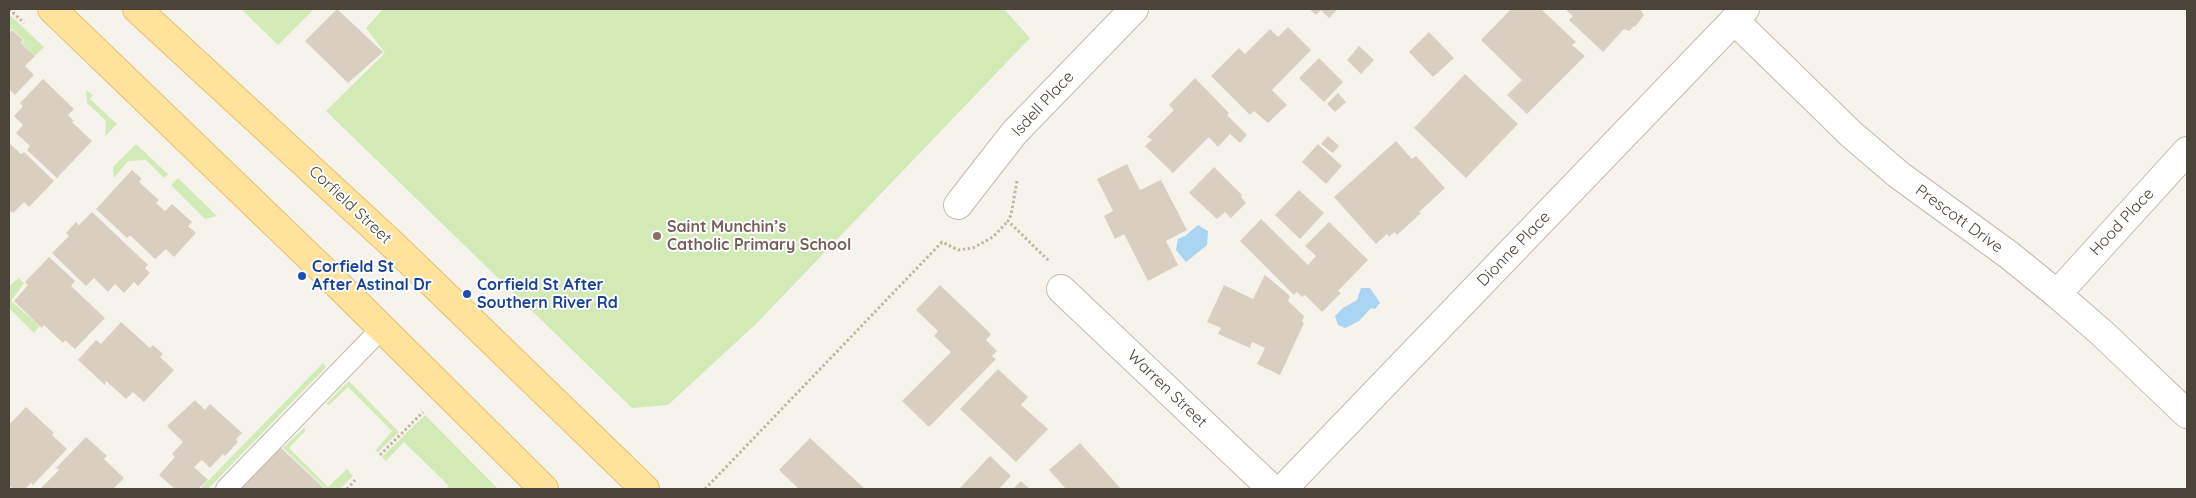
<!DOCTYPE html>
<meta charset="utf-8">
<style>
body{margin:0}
#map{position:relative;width:2196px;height:498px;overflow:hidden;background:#f6f3ec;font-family:Quicksand,sans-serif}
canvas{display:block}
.frame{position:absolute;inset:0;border:10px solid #4b4439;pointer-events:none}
</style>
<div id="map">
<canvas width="2196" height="498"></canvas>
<div class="frame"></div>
</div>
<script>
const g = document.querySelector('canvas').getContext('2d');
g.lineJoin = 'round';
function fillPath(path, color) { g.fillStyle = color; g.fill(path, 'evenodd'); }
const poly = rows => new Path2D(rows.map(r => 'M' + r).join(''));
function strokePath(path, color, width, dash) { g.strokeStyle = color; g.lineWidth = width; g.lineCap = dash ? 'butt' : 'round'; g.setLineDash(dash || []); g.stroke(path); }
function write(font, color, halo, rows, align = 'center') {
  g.font = font + ' Quicksand,sans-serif'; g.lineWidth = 4; g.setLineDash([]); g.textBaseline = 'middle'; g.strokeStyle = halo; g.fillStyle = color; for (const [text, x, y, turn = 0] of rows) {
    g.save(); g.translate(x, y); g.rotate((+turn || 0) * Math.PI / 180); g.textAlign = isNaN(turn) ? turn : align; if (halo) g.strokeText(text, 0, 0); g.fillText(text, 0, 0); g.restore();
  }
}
fillPath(poly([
 [241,9,314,9,278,45],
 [383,9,1004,9,1030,38,756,324,668,405,632,408,326,111,385,53,366,28],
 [9,14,44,47,35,56,22,43,24,40,12,29,9,31],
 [86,90,93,95,90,99,117,124,105,136,106,121,87,103],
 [136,144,168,174,164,178,146,160,128,161,114,178,113,167],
 [178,178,217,216,205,219,171,185],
 [19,278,24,283,11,301,40,326,34,333,9,308,9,286],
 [323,363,326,367,208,489,200,489],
 [349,381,399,432,378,452,375,451,392,431,348,387,329,405,326,404],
 [425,415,498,489,446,489,449,486,404,442,386,461,382,457],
 [305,427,305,431,289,448,328,487,347,469,353,476,340,489,326,489,283,448]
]), '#d2eab5');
fillPath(poly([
 [1198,225,1208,231,1207,245,1186,262,1176,250,1178,239,1185,236],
 [1361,288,1370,288,1380,303,1375,309,1371,308,1359,321,1345,328,1338,325,1335,316,1343,308,1357,300]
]), '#a9d4f2');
fillPath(poly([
 [337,9,383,52,348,83,305,41],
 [1309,9,1338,9,1329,18,1321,10,1316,15],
 [1511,9,1541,9,1576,42,1572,45,1585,56,1527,114,1507,95,1522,80,1481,40],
 [1565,9,1640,9,1644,15,1635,27,1634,26,1629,31,1624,29,1603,52,1569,20,1573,16],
 [1288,27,1311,50,1272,90,1287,105,1268,123,1254,111,1250,115,1211,76,1239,48,1245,54,1270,29,1278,37],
 [12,30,23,40,21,43,35,56,25,66,34,75,15,95,9,89,9,33],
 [1429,32,1454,58,1433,77,1409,52],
 [1359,46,1374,60,1361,74,1347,60],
 [1319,58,1343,82,1324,102,1299,78],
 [1465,74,1518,124,1466,178,1414,128],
 [1195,78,1229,113,1227,115,1247,135,1240,143,1230,134,1218,147,1209,137,1173,173,1145,146,1152,140,1147,137,1174,110,1169,105],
 [43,79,74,109,68,115,74,121,72,122,92,141,57,178,27,150,30,146,16,133,23,125,14,116,23,106,20,103],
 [1338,93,1346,102,1335,112,1327,104],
 [1328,136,1339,146,1333,153,1321,144],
 [1396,141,1412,159,1416,156,1445,188,1419,212,1421,213,1397,235,1394,232,1389,237,1387,234,1376,244,1334,197],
 [9,143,21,154,24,152,54,181,29,207,24,202,13,213,9,210],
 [1318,144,1342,166,1326,184,1302,162],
 [1127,164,1140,190,1161,180,1187,230,1166,241,1178,265,1148,281,1124,234,1115,239,1104,216,1113,211,1097,179],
 [1214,167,1242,195,1241,197,1246,203,1231,218,1225,212,1217,219,1189,193],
 [132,170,142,179,139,182,159,200,156,203,165,211,172,204,192,222,188,226,196,233,174,257,166,249,155,259,130,235,127,238,96,209],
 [1299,190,1324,213,1300,239,1275,215],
 [92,212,148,265,145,268,150,273,138,286,134,282,124,293,115,284,108,292,94,278,86,286,52,253,69,236,66,233,76,222,79,225],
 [1261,219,1308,265,1316,256,1305,246,1329,222,1368,260,1338,291,1341,293,1322,312,1305,295,1302,297,1297,292,1294,295,1240,241],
 [49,257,75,281,71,286,105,318,75,349,65,340,63,343,44,325,42,328,14,301,28,285,25,282],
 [1265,275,1290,296,1288,301,1304,316,1302,322,1304,323,1280,375,1257,364,1265,348,1252,342,1250,348,1218,334,1221,328,1207,322,1224,285,1253,299],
 [940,285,991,334,986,340,997,351,992,356,996,359,929,427,902,401,951,352,934,336,938,331,916,310],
 [121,322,150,348,153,345,163,354,160,357,174,370,144,402,133,392,126,399,106,381,105,385,78,360,96,340,101,344],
 [998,369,1028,397,1021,405,1048,429,1016,462,960,409],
 [195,400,205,410,210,404,242,433,236,439,238,442,225,456,223,454,210,468,202,460,194,467,208,480,198,489,175,489,159,475,175,457,172,454,183,442,167,426],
 [26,407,54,433,52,435,67,449,33,485,31,483,25,489,13,489,9,485,9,425],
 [86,437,107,456,104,459,124,478,113,489,40,489,59,470,56,468],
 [810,438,865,489,799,489,779,470],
 [1080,443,1121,489,1066,489,1049,470],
 [280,447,325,489,240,489],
 [990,456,1011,476,999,489,962,489,960,488],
 [1021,481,1030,489,1013,489]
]), '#d8cfc1');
const lane = poly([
 [226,489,382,328]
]);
const street = poly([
 [1734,20,1851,134,1899,175,2009,255,2057,294,2103,334,2187,414],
 [958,205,1014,133,1134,9],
 [1061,289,1272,489],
 [2057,294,2187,151],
 [1283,489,1745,9]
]);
const primary = poly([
 [52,9,323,270,544,489],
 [137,9,391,243,645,489]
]);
strokePath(lane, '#c2bbae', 22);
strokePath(street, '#c2bbae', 30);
strokePath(primary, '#e6c16a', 30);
strokePath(poly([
 [9,9,24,23],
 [1017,181,1011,215,1008,221,1049,261],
 [380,455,423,412],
 [347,489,355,480],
 [705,489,942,242,958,250,973,248,993,237,1008,221]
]), '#c4b79f', 3, [2.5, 2.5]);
strokePath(lane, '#fff', 20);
strokePath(street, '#fff', 28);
strokePath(primary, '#ffe39c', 28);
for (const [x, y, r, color] of [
 [657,236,5,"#8d6e63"],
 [302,276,5,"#1a4fb4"],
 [467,294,5,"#1a4fb4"]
]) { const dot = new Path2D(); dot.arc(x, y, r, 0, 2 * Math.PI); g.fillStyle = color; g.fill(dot); strokePath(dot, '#fff', 2); }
write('16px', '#4b4439', '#fff', [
 ["Isdell Place",1043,104,-47],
 ["Corfield Street",350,205,43],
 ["Prescott Drive",1959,219,36],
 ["Hood Place",2122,222,-47],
 ["Dionne Place",1514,249,-46],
 ["Warren Street",1167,389,44]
]);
write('bold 16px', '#785e54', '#fff', [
 ["Saint Munchin’s",667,227],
 ["Catholic Primary School",667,245]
], 'left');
write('bold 16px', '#164399', '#fff', [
 ["Corfield St",312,267],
 ["After Astinal Dr",312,285],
 ["Corfield St After",477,285],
 ["Southern River Rd",477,303]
], 'left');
</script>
